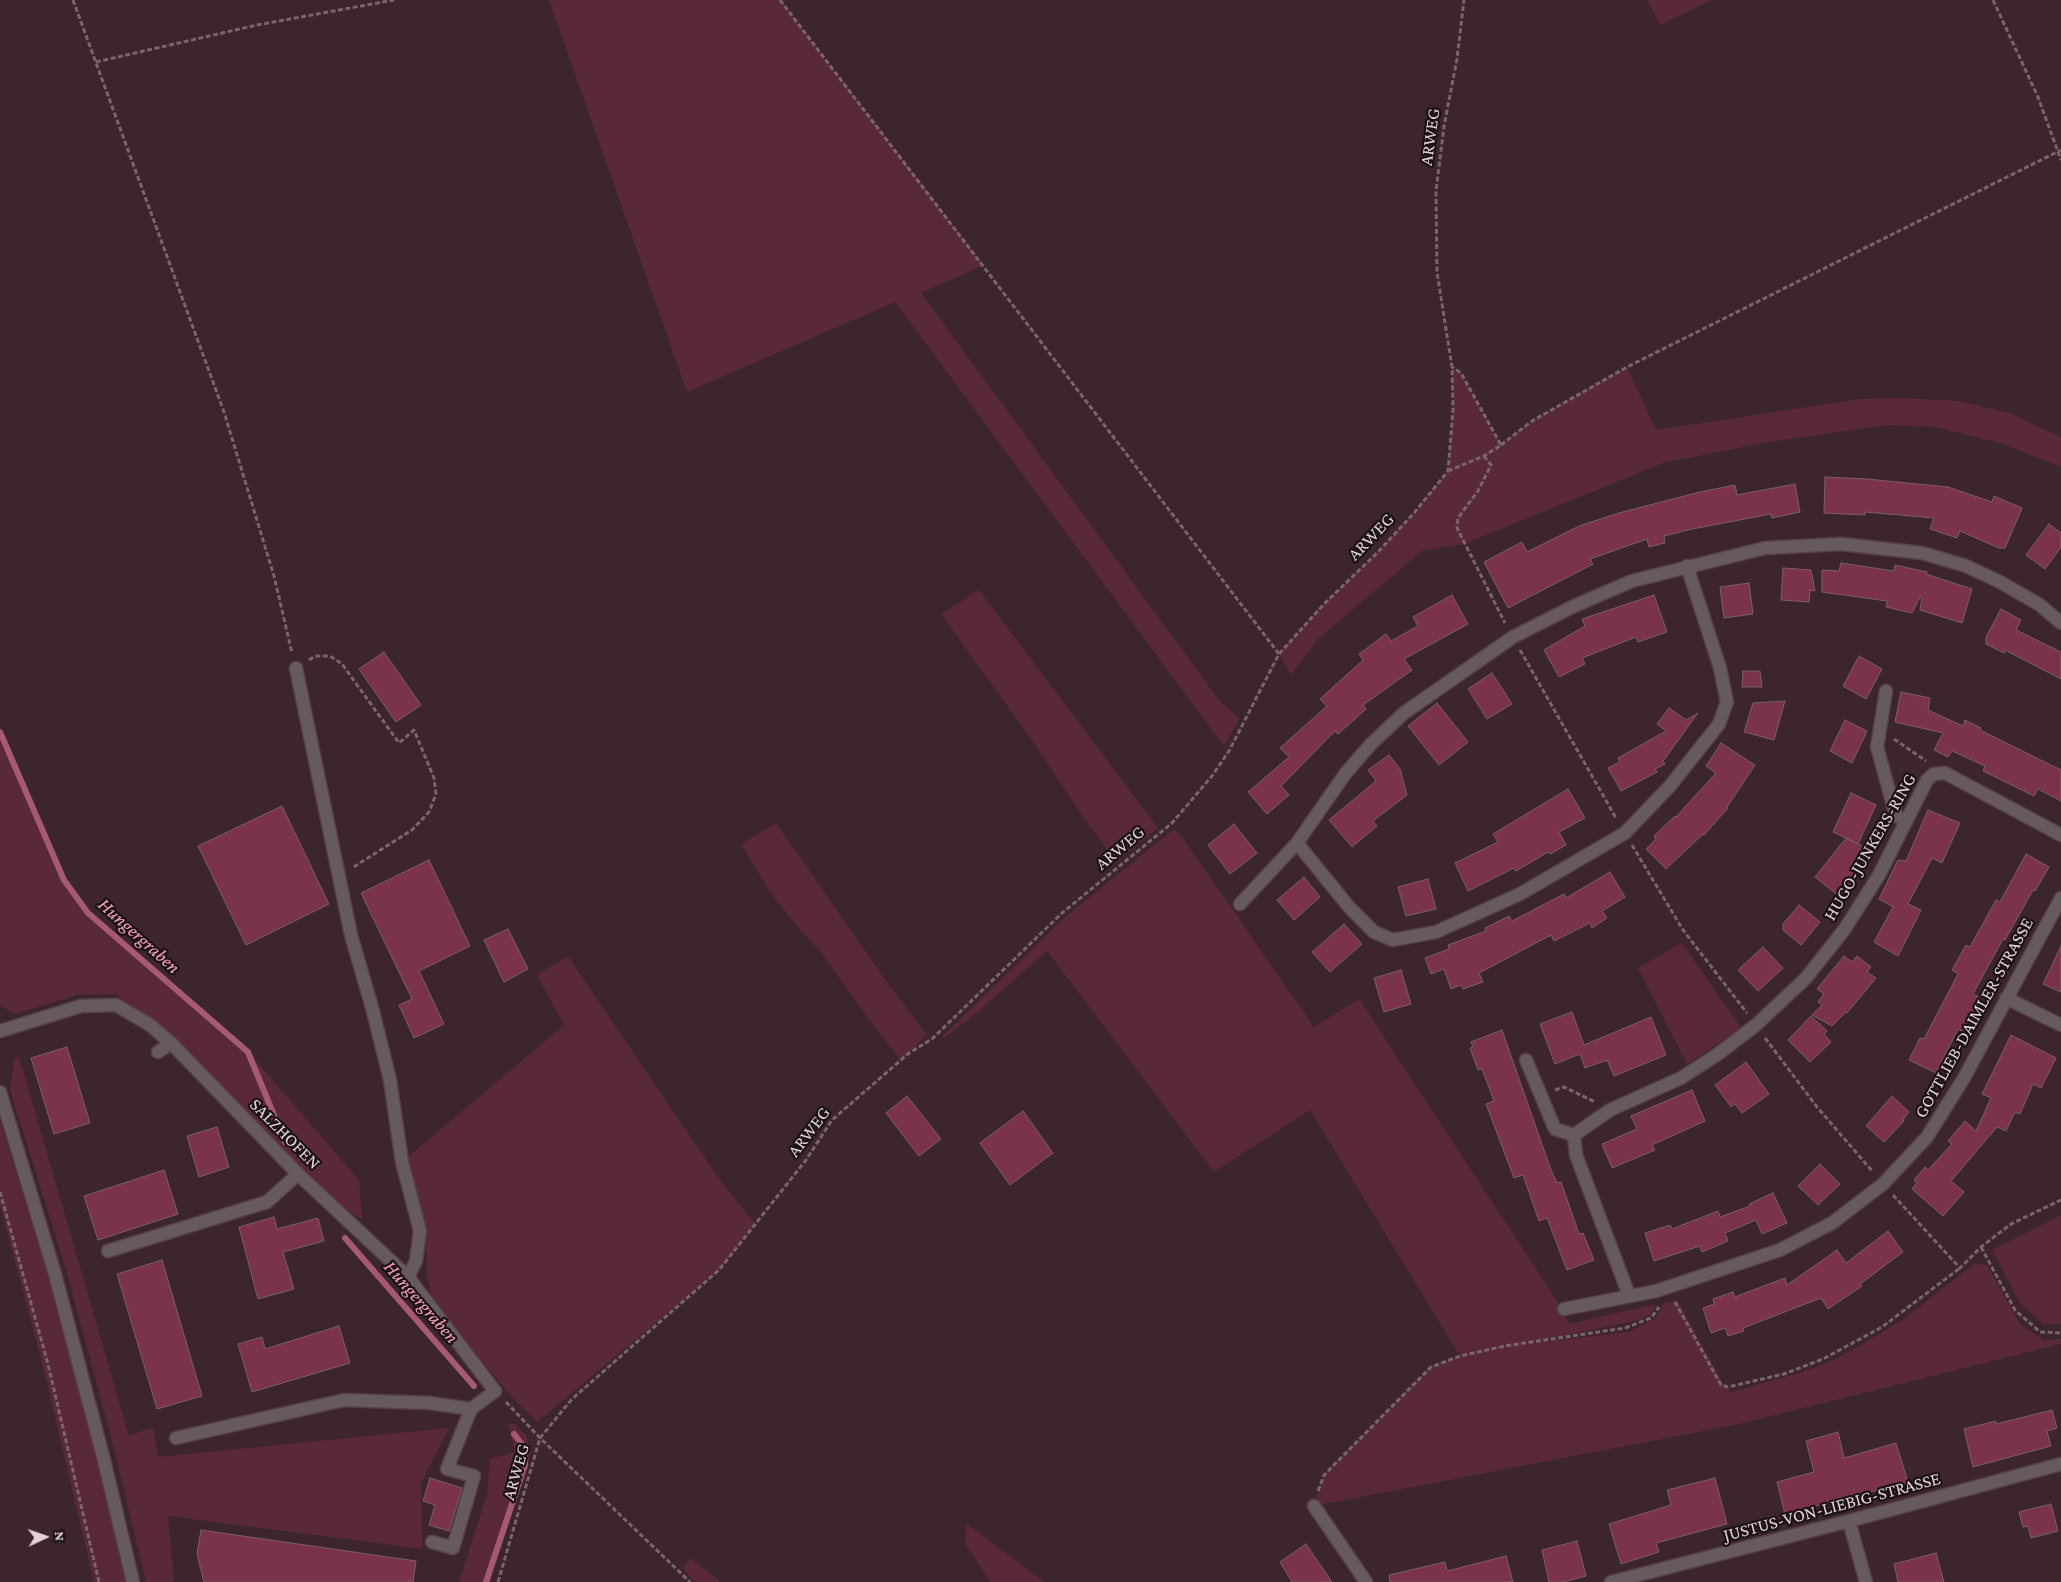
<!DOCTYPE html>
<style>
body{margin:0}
#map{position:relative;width:2061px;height:1582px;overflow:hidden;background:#3c252c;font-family:"Crimson Pro",serif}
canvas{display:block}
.north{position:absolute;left:20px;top:1512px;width:50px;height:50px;-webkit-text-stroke:4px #1c1215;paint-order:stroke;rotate:87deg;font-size:14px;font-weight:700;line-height:20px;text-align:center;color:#e3d3d7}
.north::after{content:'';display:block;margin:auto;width:18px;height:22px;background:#e3d3d7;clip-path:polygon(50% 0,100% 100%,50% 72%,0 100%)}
</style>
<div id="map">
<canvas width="2061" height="1582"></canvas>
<div class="north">N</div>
</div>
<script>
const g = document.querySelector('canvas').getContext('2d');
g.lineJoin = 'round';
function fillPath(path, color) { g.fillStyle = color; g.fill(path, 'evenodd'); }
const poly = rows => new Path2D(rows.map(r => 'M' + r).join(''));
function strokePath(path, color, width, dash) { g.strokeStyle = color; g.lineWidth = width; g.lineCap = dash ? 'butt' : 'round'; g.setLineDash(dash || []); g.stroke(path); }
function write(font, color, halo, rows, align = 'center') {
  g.font = font + ' "Crimson Pro",serif'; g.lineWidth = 4.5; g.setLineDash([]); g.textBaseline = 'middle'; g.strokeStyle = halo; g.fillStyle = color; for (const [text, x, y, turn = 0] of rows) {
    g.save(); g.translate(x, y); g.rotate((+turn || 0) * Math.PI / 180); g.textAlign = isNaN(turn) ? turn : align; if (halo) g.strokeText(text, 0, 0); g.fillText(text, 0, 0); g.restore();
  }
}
fillPath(poly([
 [549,0,780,0,984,265,921,293,1219,700,1240,719,1224,746,895,302,687,392],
 [1647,0,1711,0,1660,25],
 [1452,367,1461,373,1501,445,1532,421,1627,367,1656,430,1860,399,1903,398,1958,401,2010,413,2061,437,2061,467,2000,443,1936,427,1887,425,1769,442,1663,463,1464,544,1422,551,1319,638,1291,675,1279,654,1324,604,1378,552,1414,513,1448,471,1453,409],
 [979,590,1158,828,1116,862,1081,814,1034,743,941,614],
 [0,732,64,880,88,913,248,1052,359,1180,362,1220,298,1174,171,1043,116,994,77,995,15,1014,0,1005],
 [776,823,889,985,927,1035,901,1060,870,1021,823,955,792,920,769,890,741,844],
 [1174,829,1180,834,1314,1027,1359,999,1555,1298,1569,1324,1656,1304,1652,1313,1640,1320,1523,1344,1629,1332,1655,1318,1664,1303,1678,1301,1722,1382,1731,1392,1806,1371,1840,1357,1904,1319,1974,1264,1987,1265,2020,1324,2044,1340,2061,1339,2061,1344,1735,1425,1314,1506,1324,1475,1431,1367,1460,1356,1310,1110,1214,1172,1047,951,973,1016,945,1037,942,1037,1064,918],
 [1682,943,1741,1028,1687,1064,1638,968],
 [568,956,717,1176,755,1224,719,1270,537,1422,512,1397,433,1302,427,1276,426,1232,402,1162,564,1025,537,975],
 [19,1056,129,1436,153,1427,158,1457,449,1428,421,1483,423,1549,168,1516,174,1582,146,1582,112,1441,65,1266,10,1090,14,1060],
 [0,1121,49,1280,100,1470,125,1582,94,1582,43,1366,0,1205],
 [2061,1215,2061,1324,2043,1324,2020,1303,1992,1250],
 [508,1424,514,1424,526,1435,531,1450,529,1461,490,1582,459,1582,487,1495,490,1459,515,1452],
 [966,1523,1044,1582,991,1582,965,1543],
 [690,1558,721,1582,695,1582,683,1568]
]), '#5a2939');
strokePath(poly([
 [0,732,64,880,88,913,248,1052,285,1142],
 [345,1238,474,1386],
 [486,1582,525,1465,525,1448,514,1434]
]), '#a55972', 6);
const building = poly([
 [1825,477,1867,479,1948,487,1992,502,1994,496,2022,508,2005,548,1999,548,1960,531,1957,538,1930,529,1934,518,1865,512,1865,515,1824,513,1825,477],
 [1795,484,1800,512,1772,518,1771,514,1692,529,1664,536,1665,543,1649,547,1647,539,1590,559,1593,564,1508,608,1484,562,1522,542,1527,552,1579,526,1619,513,1700,492,1735,485,1737,495,1795,484],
 [2049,524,2061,533,2061,547,2045,569,2026,555,2049,524],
 [1841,563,1894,571,1895,565,1927,572,1926,574,1972,589,1962,623,1920,610,1922,597,1920,597,1912,613,1886,607,1887,601,1822,592,1822,570,1839,571,1841,563],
 [1783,568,1811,570,1815,591,1810,590,1809,602,1781,600,1783,568],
 [1749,583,1753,614,1724,618,1720,587,1749,583],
 [1452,595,1468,624,1404,659,1412,670,1363,705,1366,709,1338,734,1335,731,1281,786,1289,795,1267,814,1248,792,1289,757,1280,748,1327,706,1320,699,1363,660,1359,654,1386,634,1391,641,1418,626,1413,617,1452,595],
 [1654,595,1667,632,1638,642,1636,637,1582,658,1585,664,1559,677,1544,650,1585,626,1582,619,1654,595],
 [2001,609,2021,620,2016,630,2061,652,2061,679,2005,650,2004,653,1986,644,1986,637,2001,609],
 [384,652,421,705,396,722,359,669,384,652],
 [1859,656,1882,669,1866,699,1843,686,1859,656],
 [1743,671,1760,671,1762,687,1742,687,1743,671],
 [1492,673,1512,704,1487,719,1468,689,1492,673],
 [1901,692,1930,698,1928,710,1963,726,1965,720,1981,728,1980,730,2061,770,2061,801,2038,789,2034,796,1983,771,1985,766,1952,751,1948,757,1934,750,1943,733,1895,722,1901,692],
 [1785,701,1774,740,1744,732,1753,703,1785,701],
 [1437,703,1468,742,1439,765,1408,726,1437,703],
 [1669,708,1686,720,1698,713,1663,761,1665,764,1655,769,1657,772,1621,791,1608,768,1620,762,1618,758,1666,731,1657,724,1669,708],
 [1845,720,1867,731,1852,763,1830,751,1845,720],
 [1721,743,1755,765,1727,807,1728,808,1704,835,1703,834,1666,869,1646,849,1656,839,1654,836,1675,816,1676,817,1716,773,1706,766,1721,743],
 [1389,755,1400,769,1407,795,1373,821,1377,826,1352,847,1329,820,1376,781,1368,770,1389,755],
 [1568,789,1585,818,1559,832,1566,845,1550,854,1548,852,1516,871,1514,868,1468,891,1455,863,1498,842,1493,834,1568,789],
 [1851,793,1876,805,1858,844,1833,832,1851,793],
 [282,806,329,904,246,945,198,846,282,806],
 [1928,810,1960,823,1942,863,1932,858,1908,904,1921,910,1898,956,1874,942,1893,907,1879,899,1898,860,1906,861,1928,810],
 [1234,824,1257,853,1230,874,1208,845,1234,824],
 [1846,838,1864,847,1852,872,1857,876,1840,897,1815,877,1846,838],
 [2026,854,2049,867,2035,891,2033,890,2005,940,2003,939,1973,994,1981,998,1963,1032,1958,1029,1936,1073,1909,1060,1920,1038,1924,1039,1958,974,1952,970,1966,945,1970,947,1996,900,2000,902,2026,854],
 [429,860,470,946,419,971,444,1024,414,1038,399,1005,412,999,361,893,429,860],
 [1610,872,1625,897,1602,911,1607,918,1592,928,1590,923,1554,941,1551,935,1479,973,1483,982,1463,989,1461,985,1451,989,1444,969,1431,974,1425,958,1449,949,1448,945,1486,931,1485,928,1509,916,1512,921,1564,894,1566,898,1610,872],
 [1304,877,1320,897,1294,920,1277,900,1304,877],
 [1428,879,1436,909,1406,916,1398,887,1428,879],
 [1799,905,1820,922,1801,945,1783,930,1783,924,1799,905],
 [1344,924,1362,944,1330,972,1312,952,1344,924],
 [508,929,528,969,504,982,484,940,508,929],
 [2061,946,2061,992,2043,984,2061,946],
 [1763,947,1783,968,1758,991,1738,970,1763,947],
 [1844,956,1852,962,1857,956,1871,967,1867,972,1876,978,1847,1013,1846,1012,1832,1026,1812,1015,1822,1005,1818,1002,1824,994,1817,989,1844,956],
 [1401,970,1411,1004,1384,1012,1374,978,1401,970],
 [1572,1012,1584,1045,1651,1017,1666,1055,1614,1076,1607,1060,1585,1068,1580,1054,1555,1064,1540,1024,1572,1012],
 [1811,1016,1827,1031,1824,1034,1831,1042,1810,1062,1788,1040,1811,1016],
 [1502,1030,1551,1170,1557,1183,1561,1182,1579,1234,1583,1233,1594,1260,1567,1270,1547,1218,1539,1221,1523,1175,1514,1178,1486,1104,1494,1101,1482,1069,1478,1070,1470,1048,1473,1047,1471,1042,1502,1030],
 [2011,1035,2056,1058,2041,1088,2033,1084,2020,1114,2015,1112,2006,1131,1997,1127,1951,1181,1964,1192,1943,1216,1912,1189,1917,1182,1914,1180,1925,1167,1928,1170,1952,1144,1948,1141,1965,1121,1976,1131,1991,1098,1982,1094,2011,1035],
 [67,1047,90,1123,54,1134,31,1058,67,1047],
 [1746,1062,1769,1094,1742,1113,1735,1104,1731,1107,1715,1085,1746,1062],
 [1692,1090,1705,1121,1652,1145,1655,1150,1612,1168,1602,1144,1637,1129,1631,1116,1692,1090],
 [907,1096,941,1139,919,1156,886,1113,907,1096],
 [1892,1096,1909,1112,1903,1120,1904,1121,1884,1142,1866,1126,1892,1096],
 [1023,1111,1053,1153,1010,1185,980,1143,1023,1111],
 [217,1127,229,1167,199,1177,187,1136,217,1127],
 [1820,1164,1840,1184,1818,1205,1798,1186,1820,1164],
 [164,1170,178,1214,98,1240,84,1196,164,1170],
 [1773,1193,1787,1223,1762,1234,1756,1220,1725,1233,1728,1241,1702,1252,1700,1246,1654,1261,1645,1233,1670,1225,1672,1229,1718,1211,1720,1217,1750,1206,1749,1204,1773,1193],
 [274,1217,277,1229,318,1218,324,1241,283,1252,294,1289,258,1299,239,1227,274,1217],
 [1888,1231,1903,1252,1860,1284,1862,1286,1828,1309,1821,1298,1743,1328,1744,1331,1728,1336,1725,1328,1711,1333,1703,1308,1714,1304,1713,1299,1733,1292,1735,1297,1785,1278,1787,1285,1837,1250,1846,1263,1888,1231],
 [162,1260,202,1396,157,1409,117,1274,162,1260],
 [339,1326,350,1363,252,1392,238,1344,262,1337,265,1349,339,1326],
 [2052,1410,2057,1428,2047,1431,2051,1446,1973,1467,1964,1429,1996,1421,1996,1424,2052,1410],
 [1838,1432,1844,1458,1896,1443,1908,1482,1785,1514,1777,1482,1814,1472,1806,1441,1838,1432],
 [430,1478,462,1488,449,1531,429,1525,435,1505,423,1501,430,1478],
 [1715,1478,1727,1524,1656,1543,1659,1552,1621,1564,1609,1524,1671,1505,1667,1490,1715,1478],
 [2051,1504,2058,1531,2031,1538,2028,1526,2023,1527,2019,1512,2051,1504],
 [201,1530,416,1561,413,1582,204,1582,197,1554,201,1530],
 [1577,1541,1586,1576,1563,1582,1549,1582,1542,1550,1577,1541],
 [1306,1544,1332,1582,1292,1582,1280,1562,1306,1544],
 [1936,1553,1944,1582,1898,1582,1894,1564,1936,1553],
 [1506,1556,1513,1582,1390,1582,1389,1575,1445,1562,1447,1571,1506,1556]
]);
fillPath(building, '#7b334c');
strokePath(building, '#7b5f67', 1);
const service = poly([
 [296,668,351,935,373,1011,390,1080,402,1162,420,1231,416,1261,408,1277],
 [1886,691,1877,747,1896,816,1906,820],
 [158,1052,171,1043],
 [1526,1060,1555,1129,1574,1135],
 [108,1251,267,1202,298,1174],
 [176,1438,344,1400,430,1403,471,1409,495,1391],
 [432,1542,453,1548,474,1476,447,1469,471,1409]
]);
const minor = poly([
 [1297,843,1349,907,1374,932,1393,940,1436,932,1520,894,1625,833,1670,786,1719,724,1727,702,1720,668,1687,566],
 [1240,904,1297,843,1345,774,1371,744,1404,713,1513,637,1574,606,1632,581,1765,548,1841,544,1922,553,1966,566,2000,582,2040,605,2061,623],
 [2006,998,2061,1025],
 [0,1031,81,1006,116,1005,150,1025,171,1043,298,1174,408,1277,495,1391],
 [1629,1295,1576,1155,1574,1135,1610,1110,1681,1078,1718,1054,1756,1025,1806,978,1844,930,1879,875,1927,780,1934,774,1945,773,2061,835],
 [1564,1309,1656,1291,1780,1250,1832,1223,1883,1184,1927,1137,1964,1078,2061,898],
 [1314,1506,1366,1582],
 [1849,1521,1866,1582],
 [1611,1582,1849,1521,2061,1464]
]);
const tertiary = poly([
 [0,1092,55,1274,104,1460,133,1582]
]);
strokePath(service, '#574147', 15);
strokePath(minor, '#574147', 15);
strokePath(tertiary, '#574147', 15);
strokePath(poly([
 [73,0,224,412,274,576,292,653],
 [780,0,1279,654],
 [1993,0,2038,97,2061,160],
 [96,62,257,25,394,0],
 [1501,445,1532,421,1627,367,2061,150],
 [1484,456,1491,465,1478,491,1458,518,1457,528,1505,623],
 [1448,471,1484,456,1501,445,1461,373,1452,367],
 [1520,650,1616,818],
 [309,660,315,656,330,656,342,664,399,743,414,730,434,778,436,794,429,812,412,830,352,868],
 [1894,739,1926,761],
 [1632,845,1683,930,1747,1013],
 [1765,1038,1817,1107,1873,1172],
 [1555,1090,1564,1087,1595,1102],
 [0,1192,48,1364,99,1582],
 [1893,1195,1960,1268,1981,1247,2011,1224,2061,1200],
 [1981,1247,2015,1310,2040,1332,2061,1333],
 [1675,1302,1721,1385,1728,1387,1784,1374,1823,1359,1882,1327,1960,1268],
 [506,1402,540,1438,690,1582],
 [1318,1491,1324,1475,1431,1367,1460,1356,1505,1346,1625,1328,1651,1318,1659,1307],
 [498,1582,540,1438,572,1399,719,1270,806,1160,832,1120,909,1053,932,1039,1062,913,1172,823,1212,776,1229,751,1279,654,1324,604,1378,552,1414,513,1448,471,1453,409,1452,367,1437,272,1436,191,1444,126,1457,59,1464,0]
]), '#79656a', 3, [5, 2.5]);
strokePath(service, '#675a5d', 12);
strokePath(minor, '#675a5d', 12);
strokePath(tertiary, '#675a5d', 12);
write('18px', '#e3d3d7', '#1c1215', [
 ["ARWEG",1430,137,-82],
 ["ARWEG",1371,537,-46],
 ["HUGO-JUNKERS-RING",1870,847,-60],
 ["ARWEG",1120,848,-40],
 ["GOTTLIEB-DAIMLER-STRASSE",1974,1018,-61],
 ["ARWEG",809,1132,-53],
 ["SALZHOFEN",285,1134,45],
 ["ARWEG",516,1472,-74],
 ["JUSTUS-VON-LIEBIG-STRASSE",1832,1507,-15]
]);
write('italic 19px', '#faa3bd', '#1c1215', [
 ["Hungergraben",139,936,42],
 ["Hungergraben",421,1302,49]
]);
</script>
